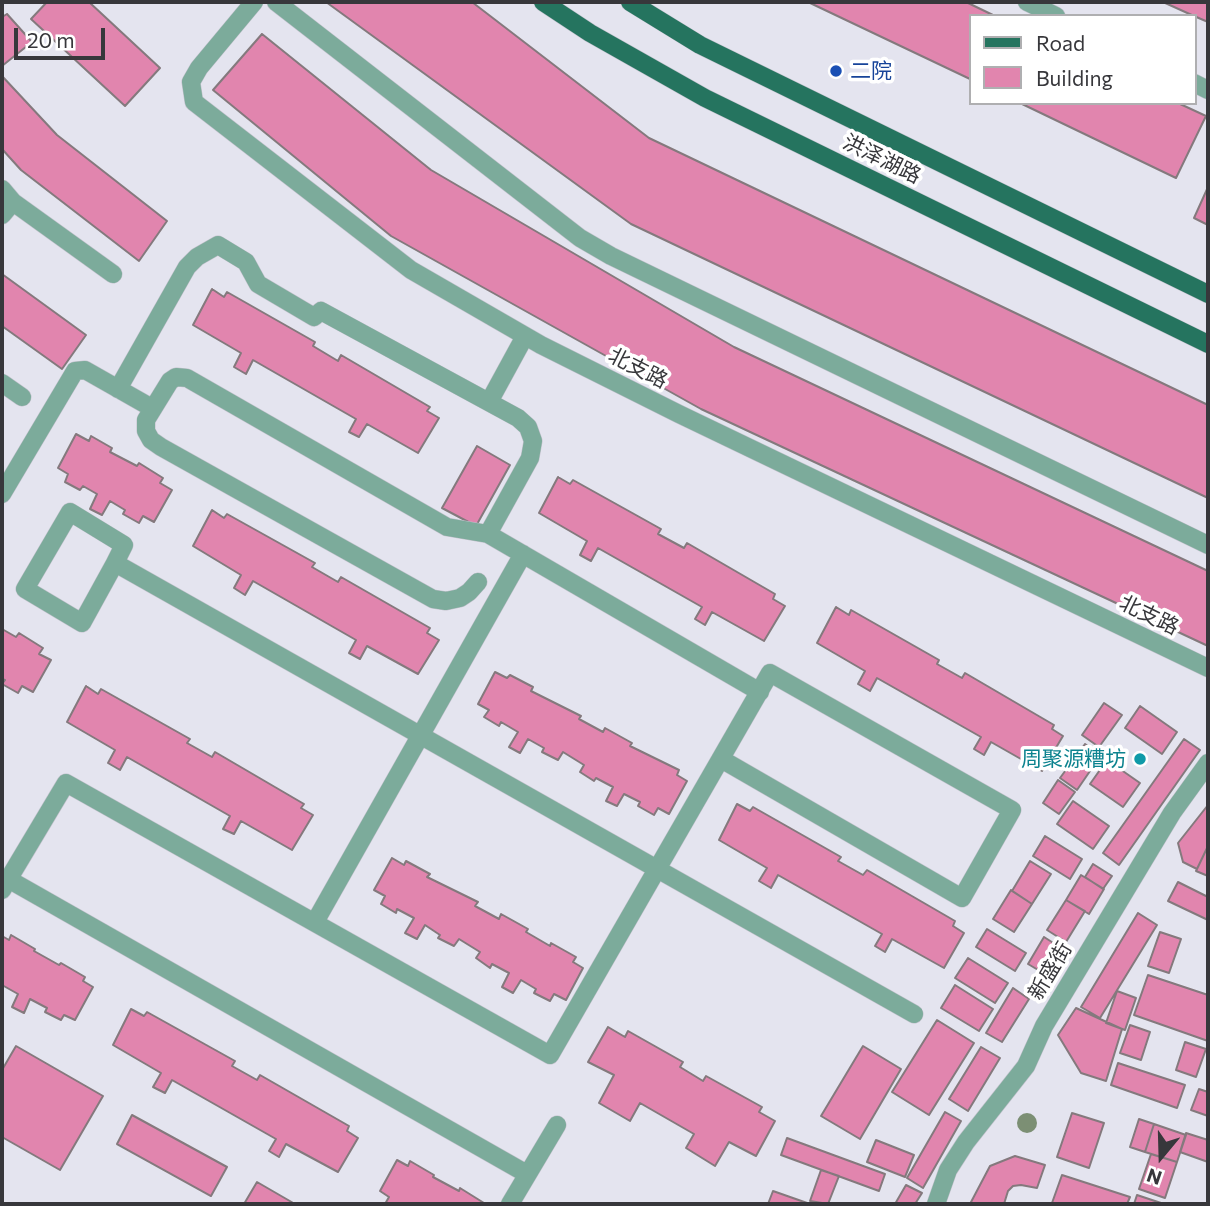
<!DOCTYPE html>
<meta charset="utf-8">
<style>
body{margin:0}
#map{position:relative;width:1210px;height:1206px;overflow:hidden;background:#e4e4ef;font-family:Commissioner,sans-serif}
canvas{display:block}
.frame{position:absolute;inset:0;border:4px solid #37373b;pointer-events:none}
.legend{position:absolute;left:969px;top:14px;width:228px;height:91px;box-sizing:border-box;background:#fff;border:2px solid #afafb1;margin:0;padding:9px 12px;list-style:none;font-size:21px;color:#37373b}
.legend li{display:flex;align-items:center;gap:14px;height:35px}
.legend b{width:35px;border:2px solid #afafb1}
.north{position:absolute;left:1126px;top:1122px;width:70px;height:70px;-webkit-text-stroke:5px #fff;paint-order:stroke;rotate:199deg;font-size:19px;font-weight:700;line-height:28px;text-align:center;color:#37373b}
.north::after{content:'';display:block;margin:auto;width:24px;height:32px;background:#37373b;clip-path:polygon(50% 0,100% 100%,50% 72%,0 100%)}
.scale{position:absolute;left:14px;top:28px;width:91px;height:32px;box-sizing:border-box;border:4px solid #37373b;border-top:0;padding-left:9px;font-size:21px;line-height:24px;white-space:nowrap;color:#37373b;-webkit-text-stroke:5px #fff;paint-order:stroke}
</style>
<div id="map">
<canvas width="1210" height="1206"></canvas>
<div class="frame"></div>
<ul class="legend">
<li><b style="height:9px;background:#25745f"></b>Road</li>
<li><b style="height:19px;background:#e185ae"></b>Building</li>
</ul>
<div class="north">N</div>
<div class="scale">20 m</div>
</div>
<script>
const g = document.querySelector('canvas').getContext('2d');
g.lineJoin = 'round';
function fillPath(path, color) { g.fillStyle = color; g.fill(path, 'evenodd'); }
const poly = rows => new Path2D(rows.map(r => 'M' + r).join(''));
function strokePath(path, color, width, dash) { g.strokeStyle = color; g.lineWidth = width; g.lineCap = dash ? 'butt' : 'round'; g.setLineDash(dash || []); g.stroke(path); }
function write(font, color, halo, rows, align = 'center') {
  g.font = font + ' Commissioner,"Noto Sans SC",sans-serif'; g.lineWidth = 7; g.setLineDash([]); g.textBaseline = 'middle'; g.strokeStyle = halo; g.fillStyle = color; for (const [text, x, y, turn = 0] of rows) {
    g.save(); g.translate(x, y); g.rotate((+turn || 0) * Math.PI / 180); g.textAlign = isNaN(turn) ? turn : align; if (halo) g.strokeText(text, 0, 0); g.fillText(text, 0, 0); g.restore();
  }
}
const building = poly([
 [47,2,89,2,160,68,125,106,31,19,47,2],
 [326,2,472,2,649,138,1208,405,1208,498,631,224,326,2],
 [808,2,966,2,995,16,970,16,970,79,808,2],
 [1163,2,1208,2,1208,22,1194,16,1163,2],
 [7,14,32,42,2,66,2,17,7,14],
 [262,34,431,170,734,347,1208,571,1208,646,701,409,391,236,213,90,262,34],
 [2,76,57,135,167,221,139,261,21,170,2,149,2,76],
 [1020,103,1178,103,1206,116,1176,178,1020,103],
 [1208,187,1208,225,1194,218,1208,187],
 [2,274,86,335,62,369,2,326,2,274],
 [212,289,224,297,227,292,315,342,313,346,338,361,341,355,430,407,427,411,439,418,418,453,367,424,359,437,349,432,356,419,253,360,246,374,234,367,241,353,193,325,212,289],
 [76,434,89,441,91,436,112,448,110,452,137,466,139,463,163,478,160,483,172,490,154,522,143,516,139,523,123,514,125,510,110,501,102,515,90,509,97,494,83,486,80,490,65,482,68,474,58,468,76,434],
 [477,446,510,465,476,526,442,508,477,446],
 [558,477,570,484,573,480,661,529,658,534,684,548,687,543,775,594,773,599,785,606,764,641,712,612,705,625,695,619,702,607,598,548,591,561,580,555,587,541,539,513,558,477],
 [212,510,224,518,227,514,315,563,312,567,338,582,341,577,430,628,427,633,439,640,418,674,367,646,360,659,349,653,356,640,253,581,245,595,234,588,241,575,193,546,212,510],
 [836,607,849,615,851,610,939,660,937,664,962,678,965,673,1054,725,1052,729,1063,736,1042,771,991,742,984,755,974,749,981,737,877,678,870,691,858,684,865,671,817,643,836,607],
 [2,629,16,637,19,633,43,648,39,654,51,660,33,692,22,686,18,693,2,684,5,680,2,679,2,629],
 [495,672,507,678,510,675,533,687,531,691,581,716,579,719,603,732,605,728,632,743,630,746,679,770,677,775,687,781,669,814,658,808,654,815,638,806,640,802,624,794,617,806,606,801,613,787,596,778,594,781,580,772,584,765,563,752,558,760,542,752,544,748,528,739,520,753,509,747,518,732,501,722,499,726,484,717,489,710,478,704,495,672],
 [86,686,98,694,101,689,190,739,187,743,212,757,215,752,304,804,301,808,313,815,292,850,241,821,234,834,223,829,230,816,127,757,120,770,108,763,115,750,67,722,86,686],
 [1104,703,1122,715,1099,747,1082,735,1104,703],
 [1140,706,1177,732,1162,754,1125,728,1140,706],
 [1184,739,1200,750,1119,865,1103,853,1184,739],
 [1085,744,1101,755,1077,790,1060,778,1085,744],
 [1107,760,1140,783,1123,807,1090,784,1107,760],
 [1058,780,1075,792,1059,814,1043,803,1058,780],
 [1073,801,1109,826,1093,849,1057,824,1073,801],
 [737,804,750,811,753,807,841,857,838,861,863,875,867,870,955,921,953,926,964,933,944,968,892,939,885,952,875,946,882,934,778,875,771,888,759,881,767,868,719,840,737,804],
 [1208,805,1208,846,1197,869,1183,862,1178,843,1208,805],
 [1045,836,1082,859,1070,879,1033,856,1045,836],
 [1208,846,1208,876,1196,871,1208,846],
 [392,858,404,865,406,861,430,874,427,877,478,902,475,906,499,919,501,914,528,929,526,932,550,946,551,943,576,957,573,962,583,968,566,1000,554,994,550,1001,534,993,536,989,521,980,513,993,502,987,509,973,492,964,490,968,476,958,480,952,459,939,454,946,438,938,440,935,425,925,417,939,405,933,414,918,397,909,396,913,381,904,385,896,374,890,392,858],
 [1030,861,1051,874,1032,904,1012,891,1030,861],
 [1093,864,1112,876,1103,889,1085,877,1093,864],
 [1081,875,1104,889,1089,914,1066,900,1081,875],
 [1178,882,1208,897,1208,920,1168,901,1178,882],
 [1011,890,1032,904,1014,932,993,919,1011,890],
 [1066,900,1085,911,1066,942,1047,930,1066,900],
 [1138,913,1157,925,1100,1018,1081,1007,1138,913],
 [987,929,1026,953,1015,971,976,947,987,929],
 [1160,932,1181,939,1169,973,1148,966,1160,932],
 [11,935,35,949,34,951,59,965,61,963,85,977,83,981,93,987,75,1020,64,1015,61,1020,45,1012,47,1008,30,999,24,1013,12,1007,18,994,2,985,2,936,9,940,11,935],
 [1044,937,1066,951,1050,977,1028,964,1044,937],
 [968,958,1008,983,995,1003,955,978,968,958],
 [1148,975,1208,995,1208,1041,1134,1015,1148,975],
 [955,985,993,1009,979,1031,941,1008,955,985],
 [1013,988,1029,999,1002,1042,986,1033,1013,988],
 [1117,991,1136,998,1125,1030,1106,1023,1117,991],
 [1076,1008,1122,1029,1106,1081,1081,1073,1058,1035,1076,1008],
 [131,1009,144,1016,147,1012,235,1061,232,1066,257,1080,260,1075,349,1126,347,1131,358,1138,338,1172,286,1144,279,1157,269,1151,276,1139,172,1080,165,1093,153,1087,161,1073,113,1045,131,1009],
 [937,1020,974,1043,929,1115,892,1092,937,1020],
 [1130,1025,1150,1032,1141,1060,1120,1053,1130,1025],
 [608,1027,625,1037,628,1031,683,1062,680,1067,703,1081,706,1076,762,1107,759,1112,775,1121,756,1156,729,1142,715,1166,686,1148,694,1134,640,1103,630,1121,599,1103,614,1075,588,1062,608,1027],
 [1185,1042,1206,1049,1196,1077,1176,1070,1185,1042],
 [16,1046,103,1096,60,1170,2,1137,2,1070,16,1046],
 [863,1046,901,1069,860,1139,821,1116,863,1046],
 [981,1047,1000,1058,968,1111,949,1099,981,1047],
 [1118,1063,1185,1085,1177,1108,1111,1085,1118,1063],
 [1199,1089,1208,1092,1208,1116,1191,1110,1199,1089],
 [945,1112,961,1121,923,1188,907,1178,945,1112],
 [1072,1113,1104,1123,1089,1168,1057,1157,1072,1113],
 [132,1115,227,1167,211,1196,117,1144,132,1115],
 [1139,1119,1154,1124,1145,1152,1130,1147,1139,1119],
 [1154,1124,1186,1135,1177,1162,1145,1152,1154,1124],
 [1186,1133,1208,1140,1208,1162,1180,1152,1186,1133],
 [787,1138,885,1174,879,1191,781,1155,787,1138],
 [876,1140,914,1155,905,1177,867,1162,876,1140],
 [1151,1154,1177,1162,1165,1198,1139,1189,1151,1154],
 [1015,1156,1045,1165,1037,1188,1021,1185,1013,1186,1008,1191,1004,1204,970,1204,990,1166,1015,1156],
 [397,1160,408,1166,410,1161,434,1175,433,1177,459,1191,460,1188,484,1203,385,1204,389,1197,380,1191,397,1160],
 [821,1170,839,1176,828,1204,810,1201,821,1170],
 [1062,1175,1130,1197,1127,1204,1052,1203,1062,1175],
 [257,1182,295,1204,244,1204,257,1182],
 [906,1185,922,1193,915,1204,895,1204,906,1185],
 [773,1191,810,1204,768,1204,773,1191],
 [1137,1195,1164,1204,1134,1204,1137,1195]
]);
fillPath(building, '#e185ae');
strokePath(building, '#84797d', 2);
const service = poly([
 [254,2,199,68,191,82,194,102,411,270,541,345,679,414,1208,668],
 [2,189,13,202,113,274],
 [2,215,13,202],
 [2,383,22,397],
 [118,389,187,267,197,257,218,245,246,262,258,284,314,317,321,311,518,418,528,427,533,441,530,458,488,534,760,692],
 [489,402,525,336],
 [2,494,75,371,85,370,152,408],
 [115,563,124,545,70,512,25,589,82,623,115,563,914,1014],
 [478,582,469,592,460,598,446,601,433,599,161,447,151,440,146,431,146,420,170,381,176,377,187,378,447,527,488,534],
 [8,879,527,1174],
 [2,890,66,783,550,1055,770,673,1012,810,962,898,721,759],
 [315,922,523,554],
 [510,1204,557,1125]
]);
const pedestrian = poly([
 [276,2,580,238,611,256,1208,545],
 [1027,2,1056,16],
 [1194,83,1208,90],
 [936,1204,948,1170,966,1142,1026,1066,1044,1026,1172,813,1208,763]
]);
const primary = poly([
 [543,2,590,33,705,98,1208,344],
 [630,2,700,45,1208,294]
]);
strokePath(service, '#c1c1cb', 19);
strokePath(pedestrian, '#c1c1cb', 19);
strokePath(primary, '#c1c1cb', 19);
strokePath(service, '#7cab9b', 18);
strokePath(pedestrian, '#7cab9b', 18);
strokePath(primary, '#25745f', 18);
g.fillStyle = '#7c8f74';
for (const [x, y] of [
 [1027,1123]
]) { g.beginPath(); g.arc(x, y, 10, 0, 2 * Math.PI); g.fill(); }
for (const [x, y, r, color] of [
 [836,71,7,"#1a4fb4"],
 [1140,759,7,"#0f9aa8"]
]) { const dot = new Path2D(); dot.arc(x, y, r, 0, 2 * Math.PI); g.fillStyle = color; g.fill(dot); strokePath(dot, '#fff', 2.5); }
write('21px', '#164399', '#fff', [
 ["二院",850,71]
], 'left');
write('21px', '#37373b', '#fff', [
 ["洪泽湖路",882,159,26],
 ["北支路",638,368,27],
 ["北支路",1149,615,26],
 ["新盛街",1050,971,-59]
]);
write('21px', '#0d838f', '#fff', [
 ["周聚源糟坊",1126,759]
], 'right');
</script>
